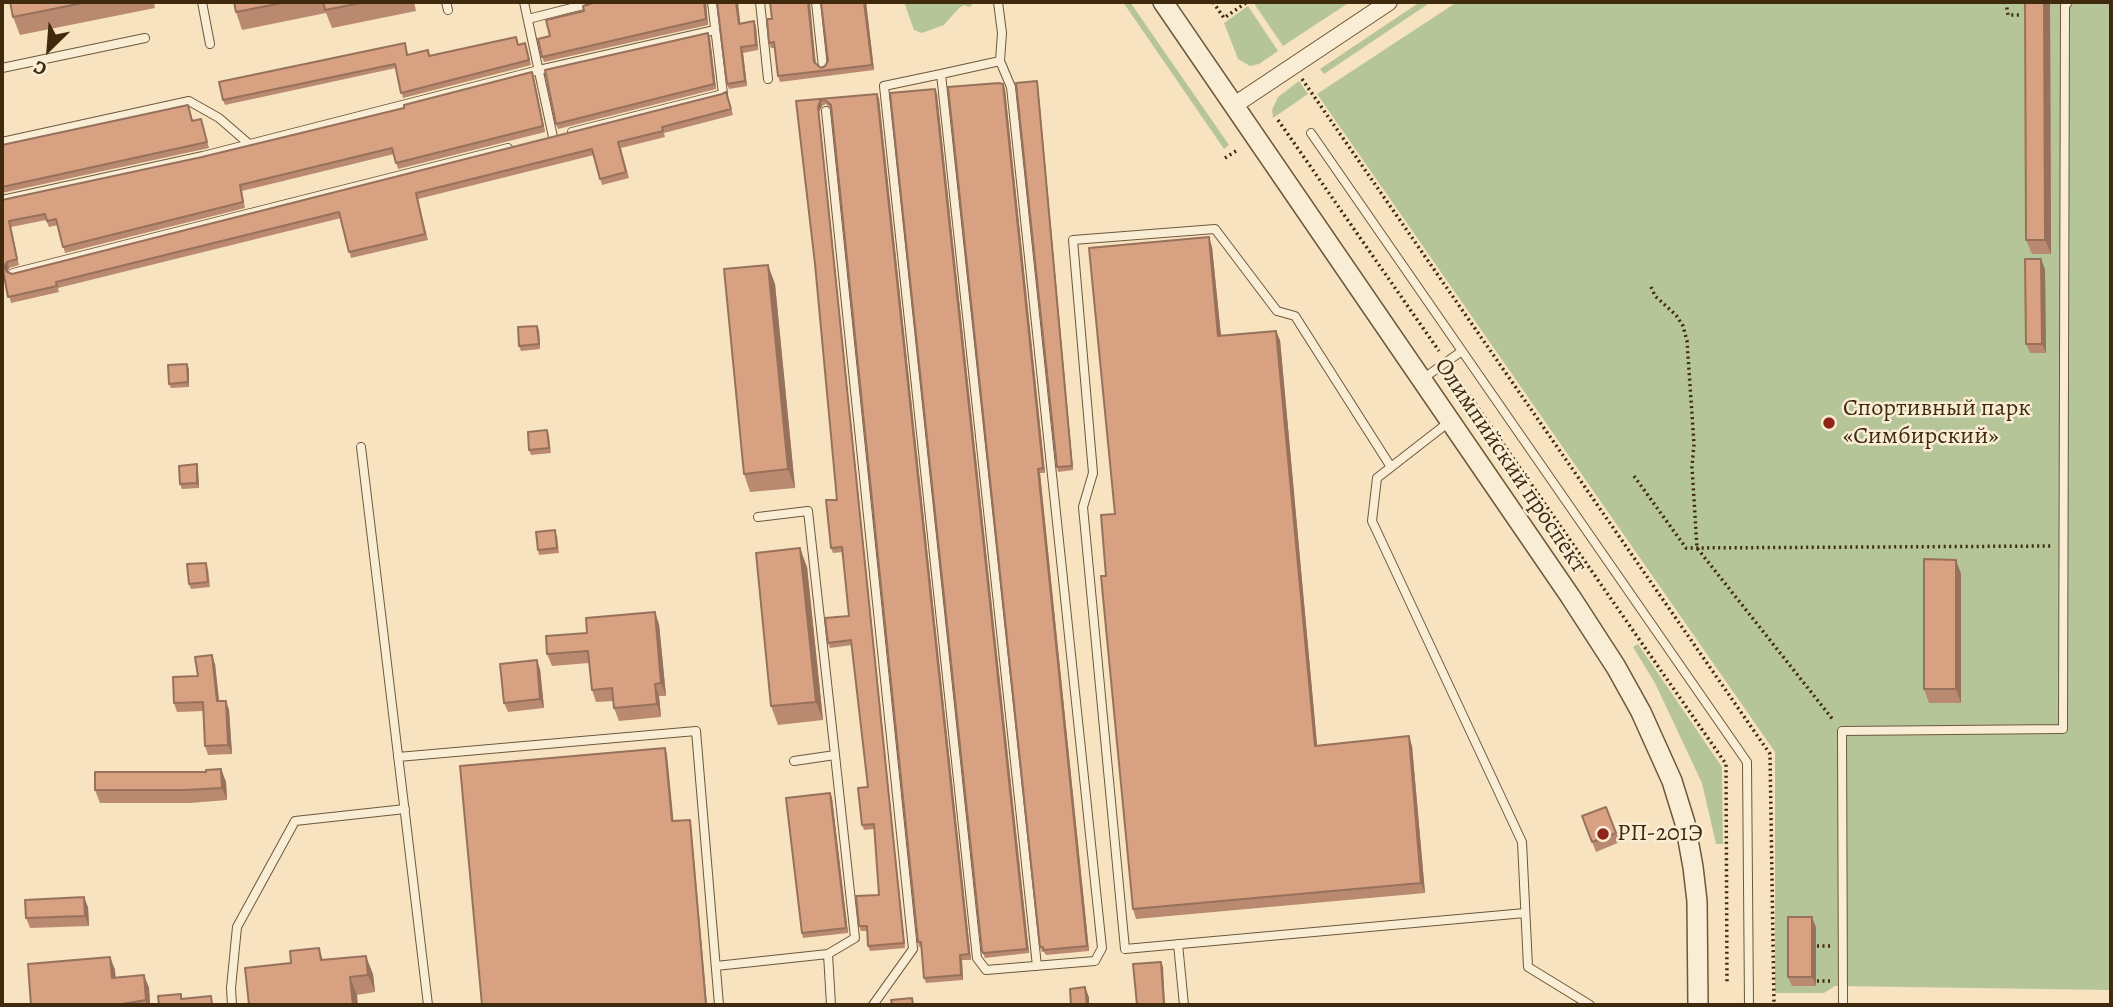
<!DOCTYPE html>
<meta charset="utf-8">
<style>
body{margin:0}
#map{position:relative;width:2113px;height:1007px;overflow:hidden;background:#f7e3c0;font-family:Alegreya,serif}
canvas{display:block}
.frame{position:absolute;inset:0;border:4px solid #3f2a0e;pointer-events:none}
.north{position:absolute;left:14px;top:14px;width:70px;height:70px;-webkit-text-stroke:5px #faedd6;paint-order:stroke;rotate:205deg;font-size:19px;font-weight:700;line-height:28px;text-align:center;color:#3f2a0e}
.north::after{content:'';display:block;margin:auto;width:24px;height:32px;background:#3f2a0e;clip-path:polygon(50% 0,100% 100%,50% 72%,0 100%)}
</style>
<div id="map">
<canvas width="2113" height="1007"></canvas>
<div class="frame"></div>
<div class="north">С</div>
</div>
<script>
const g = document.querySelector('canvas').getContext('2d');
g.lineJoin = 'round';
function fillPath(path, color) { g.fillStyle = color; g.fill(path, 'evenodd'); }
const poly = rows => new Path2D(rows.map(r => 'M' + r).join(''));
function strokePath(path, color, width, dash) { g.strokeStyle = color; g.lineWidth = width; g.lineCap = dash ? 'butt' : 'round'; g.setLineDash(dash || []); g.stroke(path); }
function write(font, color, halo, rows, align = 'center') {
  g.font = font + ' Alegreya,serif'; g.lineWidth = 5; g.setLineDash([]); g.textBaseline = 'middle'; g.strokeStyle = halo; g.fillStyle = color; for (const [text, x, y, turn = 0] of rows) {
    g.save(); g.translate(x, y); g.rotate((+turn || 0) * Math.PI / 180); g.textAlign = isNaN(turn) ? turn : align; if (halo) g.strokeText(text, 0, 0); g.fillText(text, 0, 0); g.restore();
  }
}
fillPath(poly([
 [904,2,974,2,970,7,964,5,959,8,944,25,922,33,914,30],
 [1123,2,1130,2,1229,145,1224,149],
 [1253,2,1350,2,1283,46],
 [1420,2,1431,2,1324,74,1320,69],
 [1457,2,2111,2,2111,990,1835,986,1824,993,1775,993,1775,752,1317,94],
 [1248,6,1278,51,1259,64,1250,66,1238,59,1224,23],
 [1299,81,1308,94,1273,118,1272,110,1278,97],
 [1638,644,1722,767,1723,844,1716,844,1702,783,1655,683,1633,647]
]), '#b6c597');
const service = poly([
 [202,2,210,44],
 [446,2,448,10],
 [524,2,553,137],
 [760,2,768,79],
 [816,2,823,67],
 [528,19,595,2],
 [1000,61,941,74,1037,966],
 [2,68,145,38],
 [941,74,884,86,977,958,986,970,1095,961,1102,948,1011,87,1000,61,1002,33,998,2],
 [826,111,913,949,873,1005],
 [572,132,723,94,712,2],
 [1311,133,1462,351,1421,380],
 [2,142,189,101,219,118,249,144],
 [2,200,203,156,539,70,715,30],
 [13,273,508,148],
 [1462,351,1747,762,1749,1005],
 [1449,422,1377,478,1372,521,1522,842,1528,967,1590,1005],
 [361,447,428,1005],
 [1391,467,1295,316,1277,311,1215,229,1073,240,1093,473,1083,507,1125,949,1525,913],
 [758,517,808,511,835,755],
 [398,757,696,731,719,1005],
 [794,761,835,755,855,938,828,954,831,1005],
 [1178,944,1184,1005],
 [716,966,828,954],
 [232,1005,231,988,237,927,295,821,405,809],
 [1843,1005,1842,731,2063,729,2065,6,2068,2]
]);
const minor = poly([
 [1233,106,1389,2]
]);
const tertiary = poly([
 [1163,2,1570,596,1616,667,1641,712,1672,781,1685,823,1693,867,1697,901,1698,1005]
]);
strokePath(service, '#6d583a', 10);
strokePath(minor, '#6d583a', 18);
strokePath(tertiary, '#6d583a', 22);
strokePath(poly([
 [1213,2,1224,18,1247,2],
 [2006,2,2008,15,2020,15],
 [1302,79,1770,754,1774,1005],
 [1278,120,1439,351],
 [1225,158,1236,151],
 [1651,287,1655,296,1676,315,1683,326,1687,341,1694,444,1692,467,1697,548,1834,721],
 [1453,372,1726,764,1727,982],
 [1634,476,1686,548,2053,546],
 [1817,946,1830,946],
 [1817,981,1832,981]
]), '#3f2a0e', 3.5, [2, 3.5]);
strokePath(service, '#faedd6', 8);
strokePath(minor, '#faedd6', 16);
strokePath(tertiary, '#faedd6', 19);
fillPath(poly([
 [10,2,154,2,155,8,20,35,13,17],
 [234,2,414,2,416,11,332,28,326,13,242,30,236,12],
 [596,2,706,2,708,25,544,62,542,57,550,36],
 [866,2,874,70,780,82,778,76,775,48,771,48,769,43,772,19,809,3,816,64,821,68,825,66],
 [2050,4,2051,254,2032,254,2026,240],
 [754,21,756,27,758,50,743,53,747,86,729,89,727,84,740,23],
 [708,33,710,38,716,89,558,129,556,124],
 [405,43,408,55,430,56,518,45,527,48,531,65,403,98,396,68,225,105,223,100],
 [534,78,545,132,398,169,394,154,242,191,245,208,65,253,58,225,49,227,46,220,11,227,19,265,9,268,7,272,12,274,728,97,733,115,664,133,665,137,621,148,629,178,602,185,594,155,418,199,428,240,351,258,341,218,58,288,59,292,11,303,2,268,2,200,202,157],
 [1038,86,1073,470,1058,472,1057,467],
 [1005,89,1045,473,1040,473,1089,951,1046,955,1044,952,1042,952,1040,947],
 [877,94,879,99,971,960,962,960,963,980,926,983,924,978,921,947,919,947,918,942,831,109,826,104,822,106,819,112,905,948,870,951,868,946,867,931,861,931,859,926,879,895,874,829,864,830,862,825,868,787,852,645,830,648,828,643,849,616,843,552,833,553,831,548,837,500,815,264,796,101],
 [937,94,1029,953,985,958,982,951],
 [190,111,193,121,201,119,209,148,2,193,2,145],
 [1212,247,1221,336,1280,340,1317,746,1412,746,1425,893,1136,919,1133,909,1106,576,1115,514],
 [2045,269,2046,353,2030,353,2026,344],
 [775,284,795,488,750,492,744,474],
 [539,330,540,349,521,351,519,346],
 [189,369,189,387,171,388,169,384],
 [547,430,549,435,551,453,531,455,529,450],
 [198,469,199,488,182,489,180,484],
 [557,535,559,553,539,555,538,550],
 [1956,560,1961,574,1961,703,1929,703,1924,689],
 [807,567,823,720,778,725,771,706],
 [208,568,210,587,191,589,189,584],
 [659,624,666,696,659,696,661,717,619,721,614,708,613,701,596,702,592,690,589,663,552,666,547,654,587,633],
 [215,664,219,701,226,701,229,710,232,754,208,755,205,746,203,711,177,712,174,703,198,676],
 [540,669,544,708,508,712,504,703],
 [221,769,226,782,227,800,190,803,100,803,95,790],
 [830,793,832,798,848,933,803,938,802,933],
 [1606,807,1620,842,1596,852,1582,816],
 [88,907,89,926,30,928,26,918],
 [1816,927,1816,986,1792,986,1788,977],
 [319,948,323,960,373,974,375,992,357,995,291,963],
 [110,957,115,970,115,978,144,975,149,988,150,1005,31,1005]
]), '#ba8a70');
fillPath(poly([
 [704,2,706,2,708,25,706,19],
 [736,2,738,2,741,29,739,24],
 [808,2,810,2,816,68,814,62],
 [864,2,866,2,874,70,872,65],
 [2044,2,2049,2,2050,4,2051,254,2045,240],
 [754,21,756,27,758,50,756,45],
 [708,33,710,38,716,89,714,84],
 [741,47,743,53,747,86,745,81],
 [532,72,534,78,545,132,543,126],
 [1037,81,1038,86,1073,470,1072,466],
 [1003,84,1005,89,1045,473,1043,468],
 [935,89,937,94,1029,953,1027,949],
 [877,94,879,99,971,960,969,954],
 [820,101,822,106,819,112,905,948,904,943,818,107],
 [1209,237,1212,247,1222,346,1218,336],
 [2041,259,2045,269,2046,353,2042,344],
 [7,262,9,268,7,274,4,268],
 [768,265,775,284,795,488,788,469],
 [537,326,539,330,540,349,539,344],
 [1276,331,1280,340,1318,755,1315,746],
 [187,364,189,369,189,387,188,382],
 [197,464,198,469,199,488,197,483],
 [1038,469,1040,473,1089,951,1087,946],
 [800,548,807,567,823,720,816,702],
 [1956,560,1961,574,1961,703,1956,689],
 [655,612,659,624,666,696,661,683],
 [212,655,215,664,220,710,217,701],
 [537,660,540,669,544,708,540,699],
 [655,684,659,696,661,717,657,704],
 [226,701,229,710,232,754,228,745],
 [1409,736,1412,746,1425,893,1421,883],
 [665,748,667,754,674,826,672,821],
 [221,769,226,782,227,800,222,788],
 [830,793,832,798,848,933,846,928],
 [690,820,691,825,707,1005,706,1005],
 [84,897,88,907,89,926,85,916],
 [1812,917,1816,927,1816,986,1812,977],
 [960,955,962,960,963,980,961,975],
 [366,956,373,974,375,992,368,975],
 [110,957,115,970,117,991,112,978],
 [1161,962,1163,967,1165,1005,1164,1005],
 [144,975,149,988,150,1005,148,1005,146,1000],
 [350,977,357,995,358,1005,353,1005],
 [1085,987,1089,997,1089,1005,1087,1005]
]), '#97715b');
const building = poly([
 [10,2,88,2,13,17,10,2],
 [234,2,287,2,236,12,234,2],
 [323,2,366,2,325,10,323,2],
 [596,2,704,2,706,19,542,57,538,39,550,36,546,20,584,11,583,6,596,2],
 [717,2,736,2,739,24,754,21,756,45,741,47,745,81,727,84,717,2],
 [770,2,808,2,814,62,821,68,825,66,828,61,821,2,864,2,872,65,778,76,774,42,769,43,767,19,772,19,770,2],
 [2025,2,2044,2,2045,240,2026,240,2025,2],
 [708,33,714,84,556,124,545,70,708,33],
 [516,37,518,45,525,43,529,60,401,93,395,64,223,100,219,82,405,43,407,55,428,50,429,56,516,37],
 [532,72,543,126,396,163,392,148,240,185,243,202,63,247,56,219,47,221,45,214,9,221,17,259,7,262,4,268,7,272,12,274,722,94,726,92,731,109,662,127,663,131,618,142,626,172,600,179,592,149,416,193,425,234,349,252,339,212,56,282,57,286,8,297,2,265,2,200,202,157,404,108,404,105,532,72],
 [1037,81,1072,466,1057,467,1016,83,1037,81],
 [999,83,1003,84,1043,468,1038,469,1087,946,1044,950,1043,947,1040,947,948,87,999,83],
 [935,89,1027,949,983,953,982,951,890,93,935,89],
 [877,94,969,954,960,955,961,975,924,978,921,942,918,942,831,105,824,99,820,101,818,107,904,943,868,946,867,926,859,926,856,896,879,895,874,824,862,825,858,788,868,787,851,640,828,643,825,618,849,616,842,547,831,548,826,500,837,500,815,264,796,101,877,94],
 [188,105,192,121,201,119,207,142,2,187,2,145,188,105],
 [1209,237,1218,336,1276,331,1315,746,1409,736,1421,883,1133,909,1101,576,1106,576,1101,515,1115,514,1089,248,1209,237],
 [2025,259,2041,259,2042,344,2026,344,2025,259],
 [768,265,788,469,744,474,724,269,768,265],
 [537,326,539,344,519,346,518,327,537,326],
 [187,364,188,382,169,384,168,365,187,364],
 [547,430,549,448,529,450,528,432,547,430],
 [197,464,197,483,180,484,179,466,197,464],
 [555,530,557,548,538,550,536,532,555,530],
 [800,548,816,702,771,706,756,553,800,548],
 [1924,559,1956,560,1956,689,1924,689,1924,559],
 [206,563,208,582,189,584,187,564,206,563],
 [655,612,661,683,655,684,657,704,614,708,612,688,592,690,588,651,547,654,546,636,587,633,586,618,655,612],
 [212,655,217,701,226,701,228,745,205,746,203,702,174,703,173,677,198,676,195,657,212,655],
 [537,660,540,699,504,703,500,664,537,660],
 [665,748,672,821,690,820,706,1005,482,1005,460,766,665,748],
 [221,769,222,788,185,790,95,790,95,772,206,772,206,770,221,769],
 [830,793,846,928,802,933,786,798,830,793],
 [1606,807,1616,833,1592,842,1582,816,1606,807],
 [84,897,85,916,26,918,25,900,84,897],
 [1788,917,1812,917,1812,977,1788,977,1788,917],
 [319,948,321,960,366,956,368,975,350,977,353,1005,249,1005,245,968,291,963,290,951,319,948],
 [110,957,112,978,144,975,146,1000,116,1005,31,1005,28,964,110,957],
 [1161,962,1164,1005,1137,1005,1133,964,1161,962],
 [1085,987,1087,1005,1071,1005,1070,989,1085,987],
 [181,994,181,999,211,996,212,1005,159,1005,158,996,181,994],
 [912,998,913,1005,892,1005,891,1000,912,998]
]);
fillPath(building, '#d8a182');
strokePath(building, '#97715b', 2);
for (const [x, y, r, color] of [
 [1829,423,7,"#8f2418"],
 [1603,834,7,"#8f2418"]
]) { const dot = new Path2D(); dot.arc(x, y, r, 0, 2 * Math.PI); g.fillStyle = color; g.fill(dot); strokePath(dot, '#faedd6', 2.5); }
write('24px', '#3f2a0e', '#faedd6', [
 ["Спортивный парк",1843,409],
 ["«Симбирский»",1843,437],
 ["РП-201Э",1617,834]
], 'left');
write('24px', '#3f2a0e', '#faedd6', [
 ["Олимпийский проспект",1510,466,56]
]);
</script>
